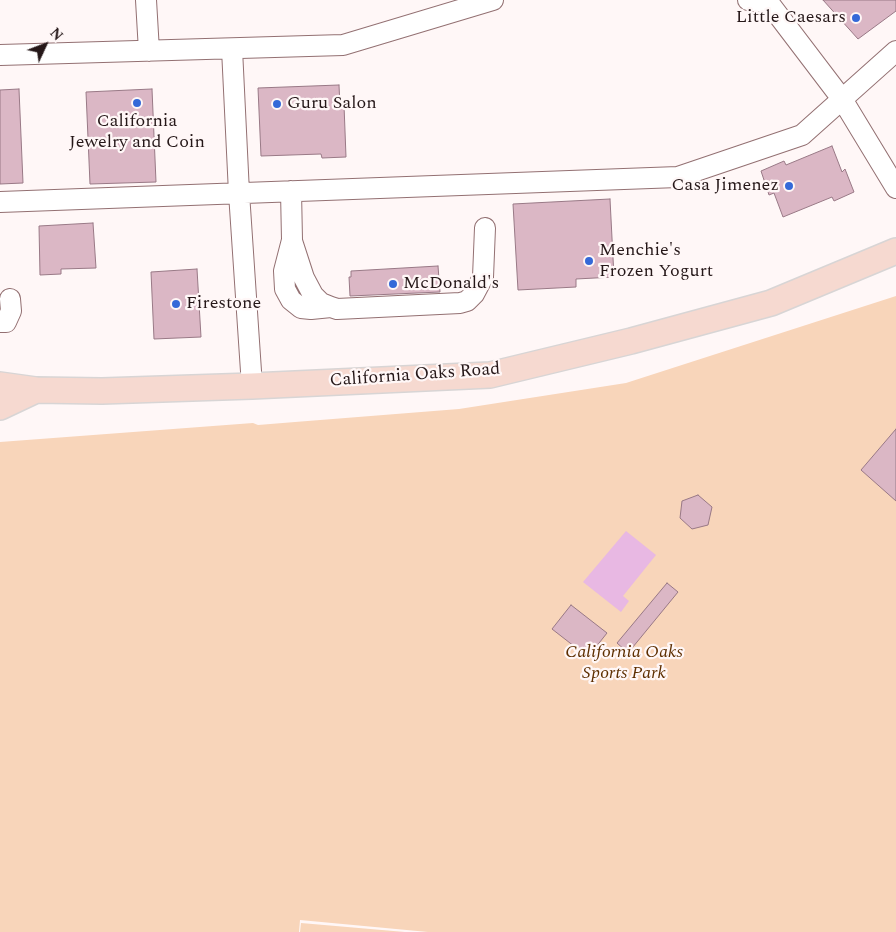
<!DOCTYPE html>
<style>
body{margin:0}
#map{position:relative;width:896px;height:932px;overflow:hidden;background:#fff7f7;font-family:Spectral,serif}
canvas{display:block}
.north{position:absolute;left:20px;top:20px;width:50px;height:50px;-webkit-text-stroke:4px #fff7f7;paint-order:stroke;rotate:47deg;font-size:14px;font-weight:700;line-height:20px;text-align:center;color:#251718}
.north::after{content:'';display:block;margin:auto;width:18px;height:22px;background:#251718;clip-path:polygon(50% 0,100% 100%,50% 72%,0 100%)}
</style>
<div id="map">
<canvas width="896" height="932"></canvas>
<div class="north">N</div>
</div>
<script>
const g = document.querySelector('canvas').getContext('2d');
g.lineJoin = 'round';
function fillPath(path, color) { g.fillStyle = color; g.fill(path, 'evenodd'); }
const poly = rows => new Path2D(rows.map(r => 'M' + r).join(''));
function strokePath(path, color, width, dash) { g.strokeStyle = color; g.lineWidth = width; g.lineCap = dash ? 'butt' : 'round'; g.setLineDash(dash || []); g.stroke(path); }
function write(font, color, halo, rows, align = 'center') {
  g.font = font + ' Spectral,serif'; g.lineWidth = 4.5; g.setLineDash([]); g.textBaseline = 'middle'; g.strokeStyle = halo; g.fillStyle = color; for (const [text, x, y, turn = 0] of rows) {
    g.save(); g.translate(x, y); g.rotate((+turn || 0) * Math.PI / 180); g.textAlign = isNaN(turn) ? turn : align; if (halo) g.strokeText(text, 0, 0); g.fillText(text, 0, 0); g.restore();
  }
}
fillPath(poly([
 [896,296,896,932,428,932,300,920,299,932,0,932,0,442,253,423,258,425,295,422,459,409,626,383],
 [301,923,405,932,300,932]
]), '#f8d5ba');
fillPath(poly([
 [626,531,656,555,623,596,629,601,621,612,583,582]
]), '#e8b8e3');
const building = poly([
 [823,0,896,0,896,11,858,39,823,0],
 [339,85,340,106,344,105,346,157,322,158,321,154,261,156,258,88,339,85],
 [19,89,23,183,0,184,0,90,19,89],
 [152,89,156,182,90,184,86,92,152,89],
 [832,146,842,172,845,169,854,192,834,201,832,197,783,217,774,193,769,195,761,171,784,161,786,165,832,146],
 [610,199,614,277,576,279,576,287,518,290,513,204,610,199],
 [93,223,96,268,61,269,61,274,40,275,39,226,93,223],
 [438,266,440,292,350,296,349,277,351,277,351,271,438,266],
 [197,269,201,337,154,339,151,272,197,269],
 [896,429,896,501,861,470,896,429],
 [698,495,712,507,708,525,692,529,680,518,682,501,698,495],
 [667,583,678,592,628,653,617,643,667,583],
 [571,605,607,633,588,657,552,629,571,605]
]);
fillPath(building, '#dbb7c5');
strokePath(building, '#997986', 1);
const minor = poly([
 [146,0,149,51],
 [748,0,769,3,842,99,896,188],
 [232,49,239,193,252,386],
 [0,55,343,45,493,0],
 [291,191,292,240,284,271,285,289,291,300,301,308,311,309,331,307,337,309,460,303,467,301,474,294,483,277,485,228],
 [0,202,678,177,802,135,896,51],
 [292,241,304,278,313,295,321,303,331,307],
 [0,322,6,322,11,311,10,299]
]);
const major = poly([
 [0,385,36,390,102,391,252,386,490,375,631,341,771,303,896,251],
 [0,407,36,390]
]);
strokePath(minor, '#937072', 22);
strokePath(major, '#d8d5d5', 28);
strokePath(minor, '#fff', 20);
strokePath(major, '#f6d9d0', 25);
for (const [x, y, r, color] of [
 [856,18,5,"#3469d8"],
 [137,103,5,"#3469d8"],
 [277,104,5,"#3469d8"],
 [789,186,5,"#3469d8"],
 [589,261,5,"#3469d8"],
 [393,284,5,"#3469d8"],
 [176,304,5,"#3469d8"]
]) { const dot = new Path2D(); dot.arc(x, y, r, 0, 2 * Math.PI); g.fillStyle = color; g.fill(dot); strokePath(dot, '#fff7f7', 2); }
write('18px', '#251718', '#fff7f7', [
 ["Little Caesars",846,18,"right"],
 ["Guru Salon",287,104],
 ["California",137,122,"center"],
 ["Jewelry and Coin",137,143,"center"],
 ["Casa Jimenez",779,186,"right"],
 ["Menchie's",599,251],
 ["Frozen Yogurt",599,272],
 ["McDonald's",403,284],
 ["Firestone",186,304]
], 'left');
write('18px', '#251718', '#fff7f7', [
 ["California Oaks Road",415,376,-4]
]);
write('italic 18px', '#5e2f00', '#fff7f7', [
 ["California Oaks",624,653],
 ["Sports Park",624,674]
]);
</script>
